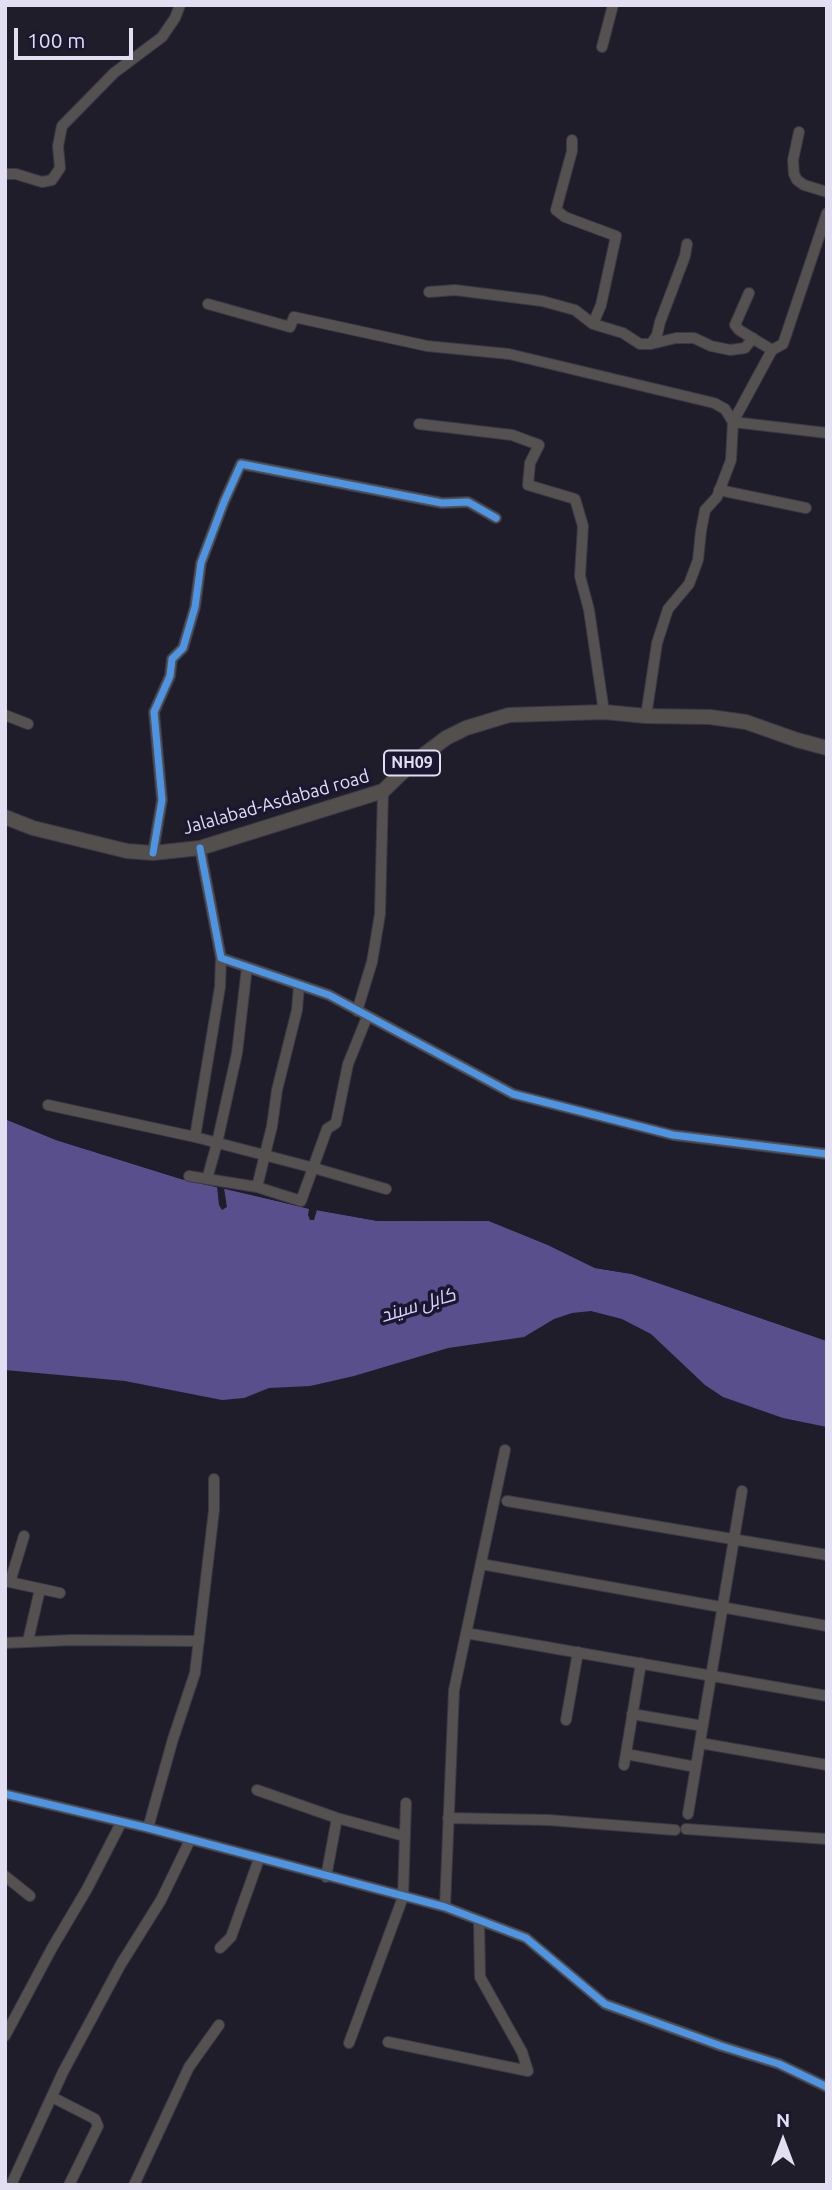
<!DOCTYPE html>
<meta charset="utf-8">
<style>
body{margin:0}
#map{position:relative;width:832px;height:2190px;overflow:hidden;background:#201d2a;font-family:Ubuntu,sans-serif}
canvas{display:block}
.frame{position:absolute;inset:0;border:7px solid #e1dff1;pointer-events:none}
.north{position:absolute;left:748px;top:2106px;width:70px;height:70px;-webkit-text-stroke:5px #1c1730;paint-order:stroke;rotate:0deg;font-size:19px;font-weight:700;line-height:28px;text-align:center;color:#e1dff1}
.north::after{content:'';display:block;margin:auto;width:24px;height:32px;background:#e1dff1;clip-path:polygon(50% 0,100% 100%,50% 72%,0 100%)}
.scale{position:absolute;left:14px;top:28px;width:119px;height:32px;box-sizing:border-box;border:4px solid #e1dff1;border-top:0;padding-left:9px;font-size:21px;line-height:24px;white-space:nowrap;color:#e1dff1;-webkit-text-stroke:5px #1c1730;paint-order:stroke}
</style>
<div id="map">
<canvas width="832" height="2190"></canvas>
<div class="frame"></div>
<div class="north">N</div>
<div class="scale">100 m</div>
</div>
<script>
const g = document.querySelector('canvas').getContext('2d');
g.lineJoin = 'round';
function fillPath(path, color) { g.fillStyle = color; g.fill(path, 'evenodd'); }
const poly = rows => new Path2D(rows.map(r => 'M' + r).join(''));
function strokePath(path, color, width, dash) { g.strokeStyle = color; g.lineWidth = width; g.lineCap = dash ? 'butt' : 'round'; g.setLineDash(dash || []); g.stroke(path); }
function write(font, color, halo, rows, align = 'center') {
  g.font = font + ' Ubuntu,Cairo,sans-serif'; g.lineWidth = 7; g.setLineDash([]); g.textBaseline = 'middle'; g.strokeStyle = halo; g.fillStyle = color; for (const [text, x, y, turn = 0] of rows) {
    g.save(); g.translate(x, y); g.rotate((+turn || 0) * Math.PI / 180); g.textAlign = isNaN(turn) ? turn : align; if (halo) g.strokeText(text, 0, 0); g.fillText(text, 0, 0); g.restore();
  }
}
fillPath(poly([
 [5,1119,56,1140,181,1179,321,1211,378,1221,490,1221,548,1245,595,1268,632,1274,827,1341,827,1427,783,1418,723,1397,705,1385,651,1334,622,1319,591,1311,572,1313,554,1319,524,1337,448,1348,354,1376,310,1386,269,1388,244,1398,222,1400,125,1381,5,1370]
]), '#5a4f8d');
fillPath(poly([
 [5,1116,66,1140,179,1175,289,1201,378,1217,490,1218,550,1242,597,1265,633,1271,710,1296,827,1338,827,1341,632,1274,595,1268,548,1245,486,1220,378,1221,317,1210,314,1220,310,1220,308,1215,309,1209,224,1188,227,1207,222,1210,219,1205,217,1187,181,1179,56,1140,5,1119]
]), '#201d2a');
const minor = poly([
 [602,47,613,5],
 [799,132,793,160,794,174,797,180,804,185,827,192],
 [572,140,572,151,556,210,565,217,616,236,601,305,593,324],
 [5,174,16,174,42,182,52,180,60,168,58,146,62,126,114,73,162,37,175,18,180,5],
 [429,292,455,290,542,301,575,310,593,324,623,333,640,344,651,344,676,338,694,338,711,346,730,350,745,348,753,338],
 [749,293,735,325,739,330,772,350],
 [208,304,290,327,294,317,427,346,509,354,714,403,725,409,733,422,827,433],
 [651,344,657,335,660,322,685,256,687,244],
 [419,424,512,435,539,445,530,463,528,485,575,499,583,526,580,576,589,610,604,712],
 [719,490,806,508],
 [5,715,28,724],
 [646,716,657,643,668,609,689,584,698,560,701,531,705,510,717,497,731,460,733,422,772,350,783,344,827,213],
 [200,848,221,958,329,995,513,1094,673,1135,827,1154],
 [153,853,162,800,154,712,170,676,172,659,183,648,195,607,201,563,224,502,241,464,442,503,468,502,496,518],
 [357,1011,372,962,380,914,383,791],
 [48,1105,195,1137,314,1168,386,1189],
 [195,1137,220,987,221,958],
 [209,1172,217,1143,237,1053,247,967],
 [189,1176,257,1187,301,1201,327,1129,336,1123,348,1064,367,1017],
 [257,1187,272,1126,277,1090,297,1010,299,985],
 [507,1501,827,1555],
 [481,1564,827,1626],
 [5,1581,60,1593],
 [10,1582,24,1536],
 [466,1633,827,1696],
 [28,1641,40,1589],
 [5,1643,72,1640,199,1641],
 [632,1714,703,1726],
 [566,1720,578,1652],
 [700,1743,827,1765],
 [626,1754,696,1767],
 [624,1765,641,1663],
 [257,1790,337,1818,404,1836],
 [5,1794,148,1828,445,1907,526,1938,605,2004,721,2046,779,2064,827,2087],
 [688,1814,742,1491],
 [448,1818,548,1820,675,1830],
 [148,1828,173,1739,195,1673,214,1510,214,1479],
 [686,1829,827,1839],
 [5,1876,30,1896],
 [326,1877,337,1818],
 [445,1907,454,1690,505,1450],
 [220,1948,231,1937,259,1859],
 [5,2036,52,1948,87,1889,121,1823],
 [388,2042,528,2071,522,2052,480,1977,479,1921],
 [349,2043,403,1897,406,1803],
 [52,2097,95,2119,98,2126,69,2185],
 [11,2185,63,2072,121,1964,161,1900,190,1840],
 [134,2185,189,2067,219,2025]
]);
const major = poly([
 [5,817,33,828,127,851,153,853,200,848,383,791,409,766,446,738,466,728,509,715,604,712,646,716,710,717,746,722,797,740,827,748]
]);
strokePath(minor, '#3c3945', 12);
strokePath(major, '#3c3945', 16);
strokePath(minor, '#545150', 10);
strokePath(major, '#534f4c', 14);
strokePath(poly([
 [200,848,221,958,329,995,513,1094,673,1135,827,1154],
 [153,853,162,800,154,712,170,676,172,659,183,648,195,607,201,563,224,502,241,464,442,503,468,502,496,518],
 [5,1794,148,1828,445,1907,526,1938,605,2004,721,2046,779,2064,827,2087]
]), '#4d94e3', 7);
for (const [x, y, w] of [
 [412,763,56]
]) { const box = new Path2D(); box.roundRect(x - w / 2, y - 12.5, w, 25, 5); g.fillStyle = '#1c1730'; g.fill(box); strokePath(box, '#e1dff1', 2); }
write('bold 16px', '#e1dff1', null, [
 ["NH09",412,763]
]);
write('18px', '#e1dff1', '#1c1730', [
 ["Jalalabad-Asdabad road",276,802,-16]
]);
write('italic 19px', '#d8d3fb', '#1c1730', [
 ["کابل سيند",418,1305,-17]
]);
</script>
